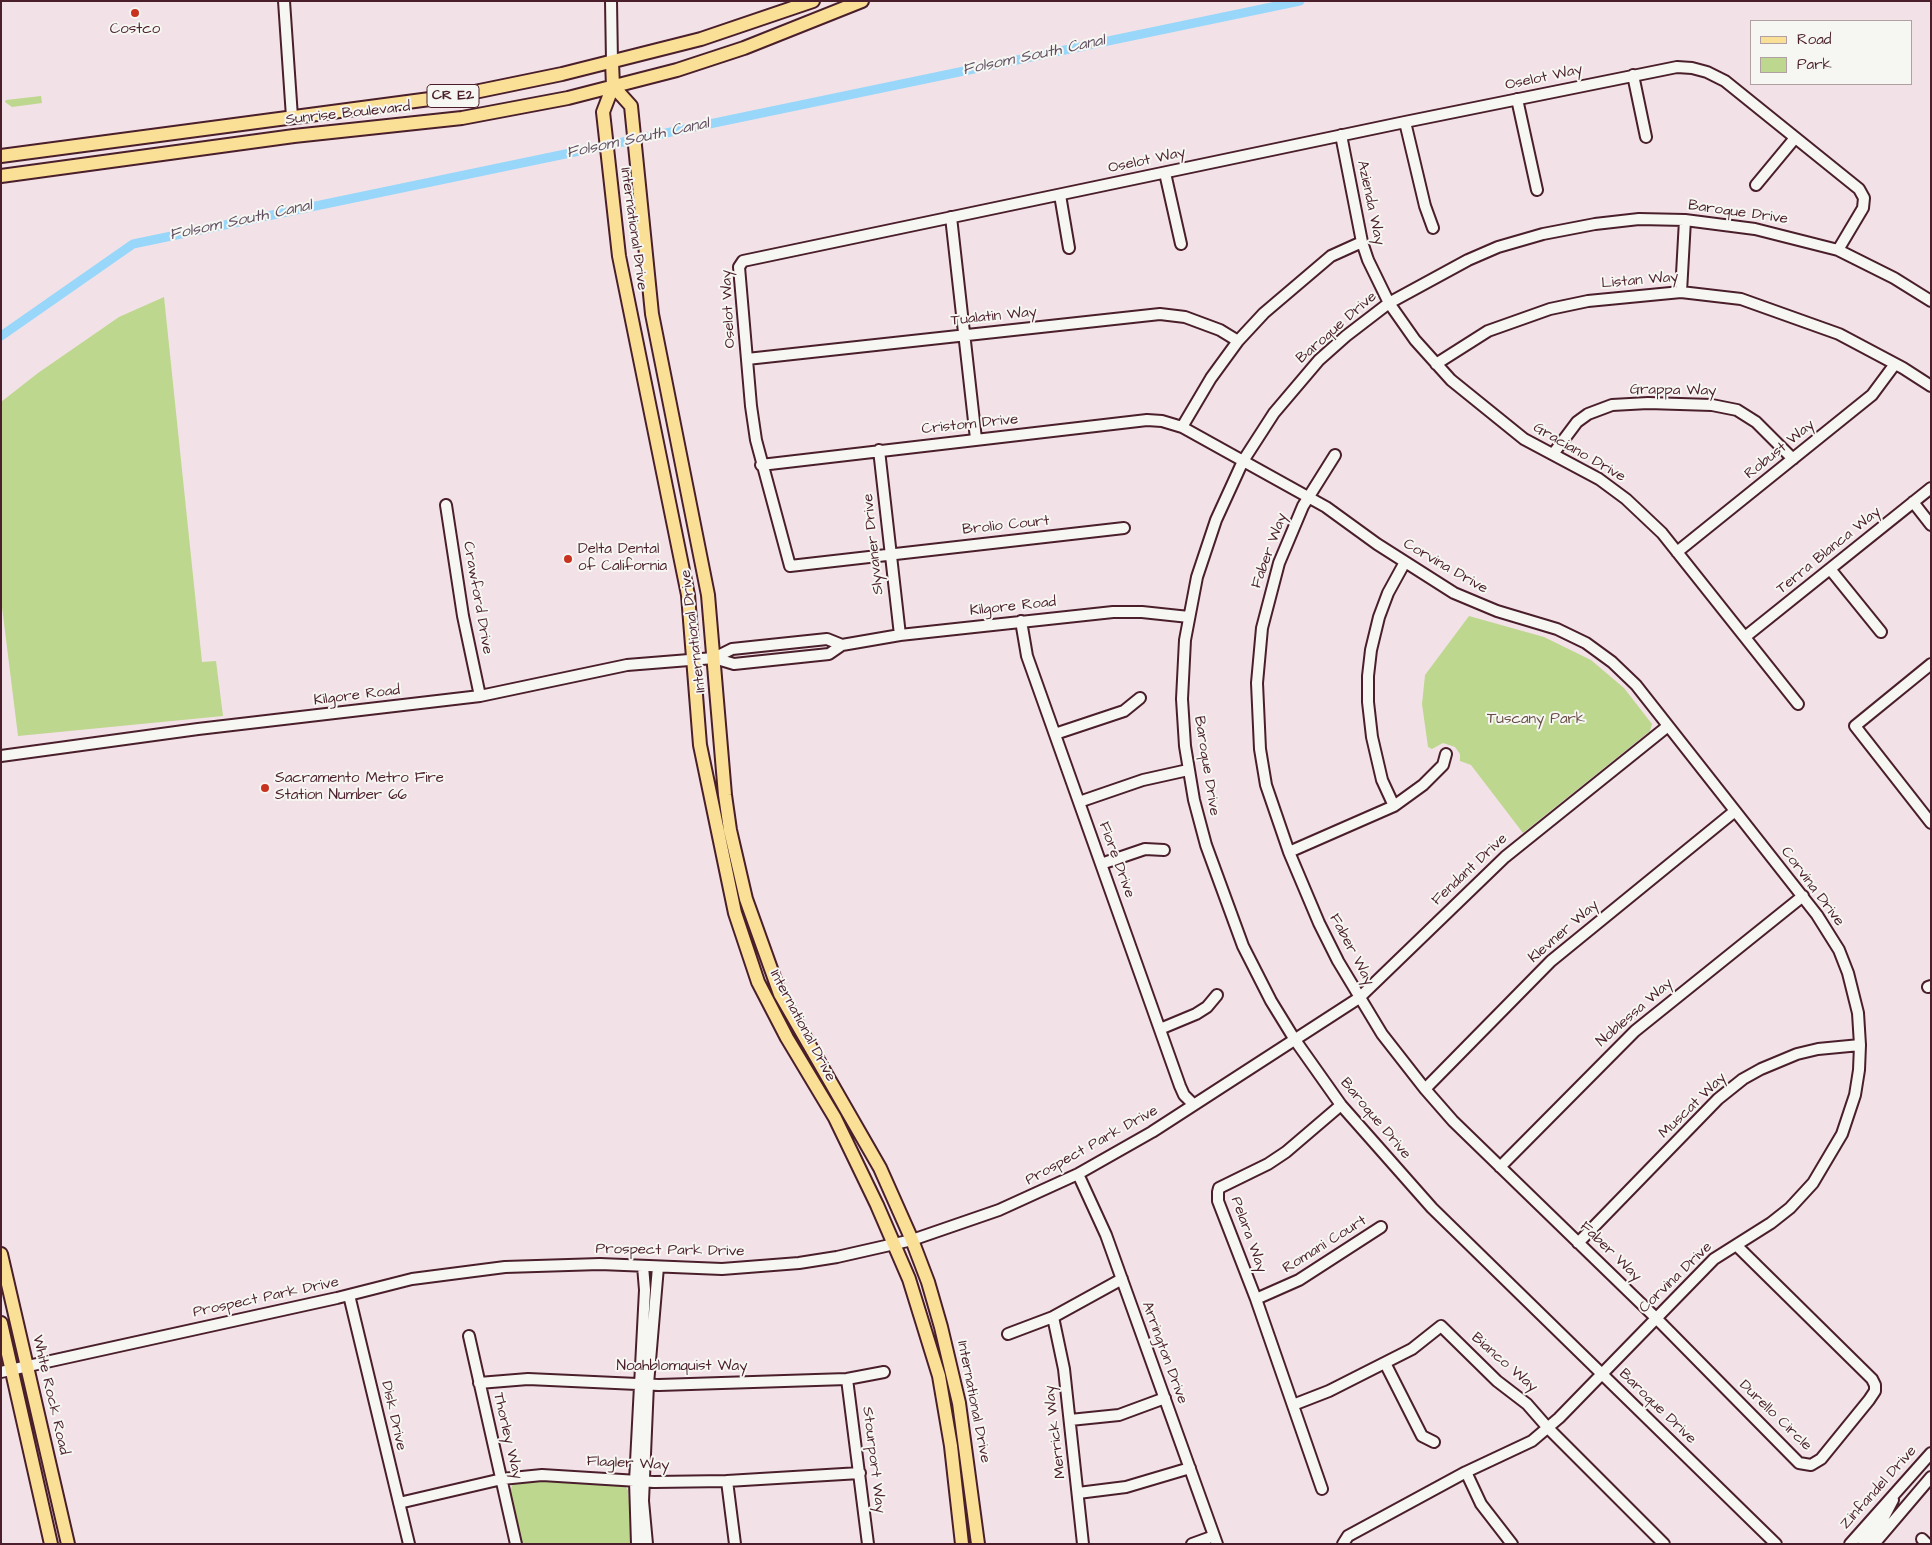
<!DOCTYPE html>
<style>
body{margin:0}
#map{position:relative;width:1932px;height:1545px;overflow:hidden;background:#f2e2e7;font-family:"Architects Daughter",sans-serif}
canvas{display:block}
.frame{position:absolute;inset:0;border:2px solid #4a1f2b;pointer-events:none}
.legend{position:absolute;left:1750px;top:20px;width:162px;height:65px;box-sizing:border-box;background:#f6f6f2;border:1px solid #b1a0a2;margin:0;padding:6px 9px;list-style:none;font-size:15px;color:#4a1f2b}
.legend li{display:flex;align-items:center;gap:10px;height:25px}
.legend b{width:25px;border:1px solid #b1a0a2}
</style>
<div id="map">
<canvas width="1932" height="1545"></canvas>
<div class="frame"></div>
<ul class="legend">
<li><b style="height:6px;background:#fadf96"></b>Road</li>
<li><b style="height:14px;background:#bdd78e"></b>Park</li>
</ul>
</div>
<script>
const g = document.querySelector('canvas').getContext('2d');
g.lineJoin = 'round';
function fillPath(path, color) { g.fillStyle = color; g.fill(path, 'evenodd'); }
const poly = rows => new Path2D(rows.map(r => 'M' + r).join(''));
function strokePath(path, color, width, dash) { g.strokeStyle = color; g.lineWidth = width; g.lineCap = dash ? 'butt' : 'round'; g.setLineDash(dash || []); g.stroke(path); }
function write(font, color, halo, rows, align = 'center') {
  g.font = font + ' "Architects Daughter",sans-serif'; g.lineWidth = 4; g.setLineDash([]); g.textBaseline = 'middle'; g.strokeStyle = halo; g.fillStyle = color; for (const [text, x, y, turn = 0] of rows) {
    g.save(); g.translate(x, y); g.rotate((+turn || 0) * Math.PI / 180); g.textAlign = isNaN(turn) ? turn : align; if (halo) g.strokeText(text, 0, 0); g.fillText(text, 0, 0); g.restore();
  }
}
fillPath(poly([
 [41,96,42,103,12,107,5,102,6,100],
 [164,297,202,662,216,661,223,716,18,736,1,599,1,402,38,373,119,317],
 [1469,616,1544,637,1591,660,1624,688,1652,724,1650,731,1523,833,1471,765,1460,761,1460,754,1455,747,1443,743,1432,749,1428,747,1422,704,1425,675],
 [548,1481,623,1484,628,1490,633,1544,521,1544,509,1492,513,1484]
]), '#bdd78e');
strokePath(poly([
 [1,336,133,244,1300,1]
]), '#98d7fa', 9);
const minor = poly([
 [284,1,292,117],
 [611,1,612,62],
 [1633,75,1646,137],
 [1517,99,1537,190],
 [1405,122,1425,206,1433,228],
 [1341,135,1362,242,1368,260,1389,303,1415,340,1451,380,1524,439,1599,479,1626,499,1662,533,1798,704],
 [1165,173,1181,244],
 [1756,185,1795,138],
 [1060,195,1069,248],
 [951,217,976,439],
 [1681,292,1685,220],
 [747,359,1160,314,1185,317,1220,330,1238,341],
 [1436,364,1488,331,1550,309,1588,301,1681,292,1741,299,1839,334,1903,368,1931,386],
 [1182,427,1211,378,1238,341,1264,313,1331,256,1362,242],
 [879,450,900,635],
 [1553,454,1577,422,1588,414,1612,405,1648,403,1712,405,1737,410,1756,422,1793,459],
 [1335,455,1303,506,1279,563,1262,628,1257,683,1260,749,1266,785,1289,852,1319,923,1338,961,1382,1034,1425,1089,1453,1121,1656,1318,1799,1463,1811,1465,1821,1459,1869,1400,1875,1391,1875,1385,1872,1379,1736,1245],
 [761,465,1147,420,1162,421,1182,427,1326,507,1377,544,1454,593,1497,611,1557,629,1586,643,1612,662,1636,685,1817,915,1839,950,1848,973,1858,1013,1860,1045,1859,1070,1855,1095,1842,1134,1813,1183,1790,1208,1771,1223,1714,1259,1559,1418,1532,1441,1466,1472,1348,1536,1343,1544],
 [1913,502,1931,525],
 [446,505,463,616,480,696],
 [1124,528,790,566,756,440,751,406,739,267,743,261,1405,122,1677,67,1692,68,1707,72,1725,81,1859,189,1864,198,1863,208,1838,250],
 [1677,552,1872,395,1895,364],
 [1830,569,1881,632],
 [1021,621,1027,656,1180,1086,1184,1095,1194,1105],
 [1745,637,1931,488],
 [714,658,732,649,827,639,842,645],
 [1931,664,1855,726,1931,823],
 [1055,734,1124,711,1140,698],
 [1,756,198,729,480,696,627,665,714,658,734,664,829,654,842,645,900,635,1113,612,1142,612,1189,617],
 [1079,802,1143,780,1188,770],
 [1394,806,1382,780,1372,737,1368,702,1368,676,1371,650,1379,617,1388,593,1405,562],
 [1289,852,1394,806,1423,785,1443,765,1446,754],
 [1101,864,1145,849,1164,850],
 [1928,987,1931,986],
 [1160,1029,1196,1014,1207,1007,1217,995],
 [1425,1089,1551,961,1735,811],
 [1500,1167,1635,1031,1803,896],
 [1078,1174,1106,1235,1217,1544],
 [1578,1243,1718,1099,1743,1079,1761,1069,1797,1054,1818,1049,1860,1045],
 [349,1295,409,1544],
 [1256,1299,1299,1280,1381,1227],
 [1053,1317,1064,1369,1083,1544],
 [1008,1334,1053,1317,1122,1279],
 [469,1336,516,1544],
 [1385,1363,1422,1436,1434,1442],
 [1,1372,337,1298,412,1279,505,1267,600,1264,722,1269,799,1263,837,1257,912,1240,999,1210,1078,1174,1152,1132,1359,998,1505,857,1668,726],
 [847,1379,868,1544],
 [479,1383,528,1379,659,1385,847,1379,884,1372],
 [1293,1405,1329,1391,1412,1349,1441,1326,1497,1381,1527,1404,1548,1428,1664,1544],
 [1070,1420,1119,1415,1165,1398],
 [1466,1472,1481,1504,1512,1544],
 [727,1481,735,1544],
 [1322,1489,1256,1299,1218,1201,1218,1192,1219,1188,1268,1164,1286,1152,1341,1105],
 [1078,1493,1126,1487,1190,1468],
 [399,1503,502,1479,542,1475,654,1482,727,1481,860,1473],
 [1922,1539,1927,1544],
 [637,1544,635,1481,645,1290,643,1266],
 [647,1544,643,1501,648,1384,658,1267],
 [1192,1544,1214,1536],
 [1776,1544,1432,1208,1341,1105,1295,1040,1271,1001,1243,946,1206,845,1194,800,1185,746,1182,699,1185,640,1197,577,1216,520,1243,461,1274,413,1319,360,1346,336,1389,303,1468,260,1498,247,1543,234,1595,224,1639,219,1685,220,1755,229,1838,250,1894,278,1931,301],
 [1850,1544,1931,1453],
 [1863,1544,1882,1521,1893,1500],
 [1874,1544,1931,1477]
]);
const major = poly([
 [612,62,613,86,603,112,619,256,688,595,700,745,735,913,758,982,787,1038,835,1118,877,1205,909,1279,939,1376,951,1446,962,1544],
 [613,86,631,106,652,314,708,595,725,795,730,830,746,899,780,994,880,1168,912,1240,928,1282,941,1327,959,1403,978,1544],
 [1,156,460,95,562,74,701,39,813,1],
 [1,176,294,136,462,118,568,98,677,70,744,48,862,1],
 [1,1254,68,1544],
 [1,1323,51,1544]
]);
strokePath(minor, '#4a1f2b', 14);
strokePath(major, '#4a1f2b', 16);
strokePath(minor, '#f6f6f2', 10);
strokePath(major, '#fadf96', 12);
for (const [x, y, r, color] of [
 [135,13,5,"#c8321e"],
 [568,559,5,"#c8321e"],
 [265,788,5,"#c8321e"]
]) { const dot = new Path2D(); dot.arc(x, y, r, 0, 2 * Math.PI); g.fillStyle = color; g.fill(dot); strokePath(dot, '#f6f6f2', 2); }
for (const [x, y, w] of [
 [453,96,52]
]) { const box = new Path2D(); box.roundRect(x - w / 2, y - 11.5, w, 23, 4); g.fillStyle = '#f6f6f2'; g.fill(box); strokePath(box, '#4a1f2b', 1); }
write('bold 14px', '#4a1f2b', null, [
 ["CR E2",453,96]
]);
write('15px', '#4a1f2b', '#f6f6f2', [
 ["Costco",135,30,"center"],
 ["Delta Dental",578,550],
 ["of California",578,567],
 ["Sacramento Metro Fire",275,779],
 ["Station Number 66",275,796]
], 'left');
write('15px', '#4a1f2b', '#f6f6f2', [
 ["Oselot Way",1544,78,-12],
 ["Sunrise Boulevard",348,114,-6],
 ["Oselot Way",1147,161,-12],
 ["Azienda Way",1370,203,78],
 ["Baroque Drive",1738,213,8],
 ["International Drive",633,229,82],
 ["Listan Way",1640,281,-5],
 ["Oselot Way",729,309,-93],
 ["Tualatin Way",994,317,-6],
 ["Baroque Drive",1337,328,-41],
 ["Grappa Way",1673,391,1],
 ["Cristom Drive",970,425,-6],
 ["Robust Way",1780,450,-39],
 ["Graciano Drive",1579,453,30],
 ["Brolio Court",1006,526,-6],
 ["Slyvaner Drive",874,544,-96],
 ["Faber Way",1270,551,-70],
 ["Terra Blanca Way",1829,551,-39],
 ["Corvina Drive",1445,567,30],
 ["Crawford Drive",477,598,80],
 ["Kilgore Road",1013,607,-6],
 ["International Drive",694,631,-97],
 ["Kilgore Road",357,696,-7],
 ["Baroque Drive",1206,766,81],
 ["Fiore Drive",1116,860,70],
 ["Fendant Drive",1470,870,-43],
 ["Corvina Drive",1812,887,53],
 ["Klevner Way",1564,932,-41],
 ["Faber Way",1351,950,62],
 ["Noblessa Way",1635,1013,-41],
 ["International Drive",802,1026,62],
 ["Muscat Way",1693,1106,-44],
 ["Baroque Drive",1375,1119,50],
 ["Prospect Park Drive",1092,1146,-29],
 ["Pelara Way",1248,1235,70],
 ["Romani Court",1325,1245,-32],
 ["Prospect Park Drive",670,1251,1],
 ["Faber Way",1610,1252,44],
 ["Corvina Drive",1676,1278,-44],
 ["Prospect Park Drive",266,1298,-12],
 ["Arrington Drive",1164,1353,70],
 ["Bianco Way",1504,1363,41],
 ["Noahblomquist Way",682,1367],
 ["White Rock Road",50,1395,77],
 ["International Drive",973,1402,79],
 ["Baroque Drive",1657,1407,44],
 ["Disk Drive",393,1416,77],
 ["Durello Circle",1775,1416,44],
 ["Merrick Way",1056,1432,-97],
 ["Thorley Way",507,1436,77],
 ["Stourport Way",873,1460,83],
 ["Flagler Way",628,1464,3],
 ["Zinfandel Drive",1879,1488,-48]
]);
write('15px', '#674d44', '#f6f6f2', [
 ["Tuscany Park",1536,720]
]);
write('italic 16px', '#5e4d5f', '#f6f6f2', [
 ["Folsom South Canal",1034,56,-12],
 ["Folsom South Canal",638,139,-12],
 ["Folsom South Canal",241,221,-12]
]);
</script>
